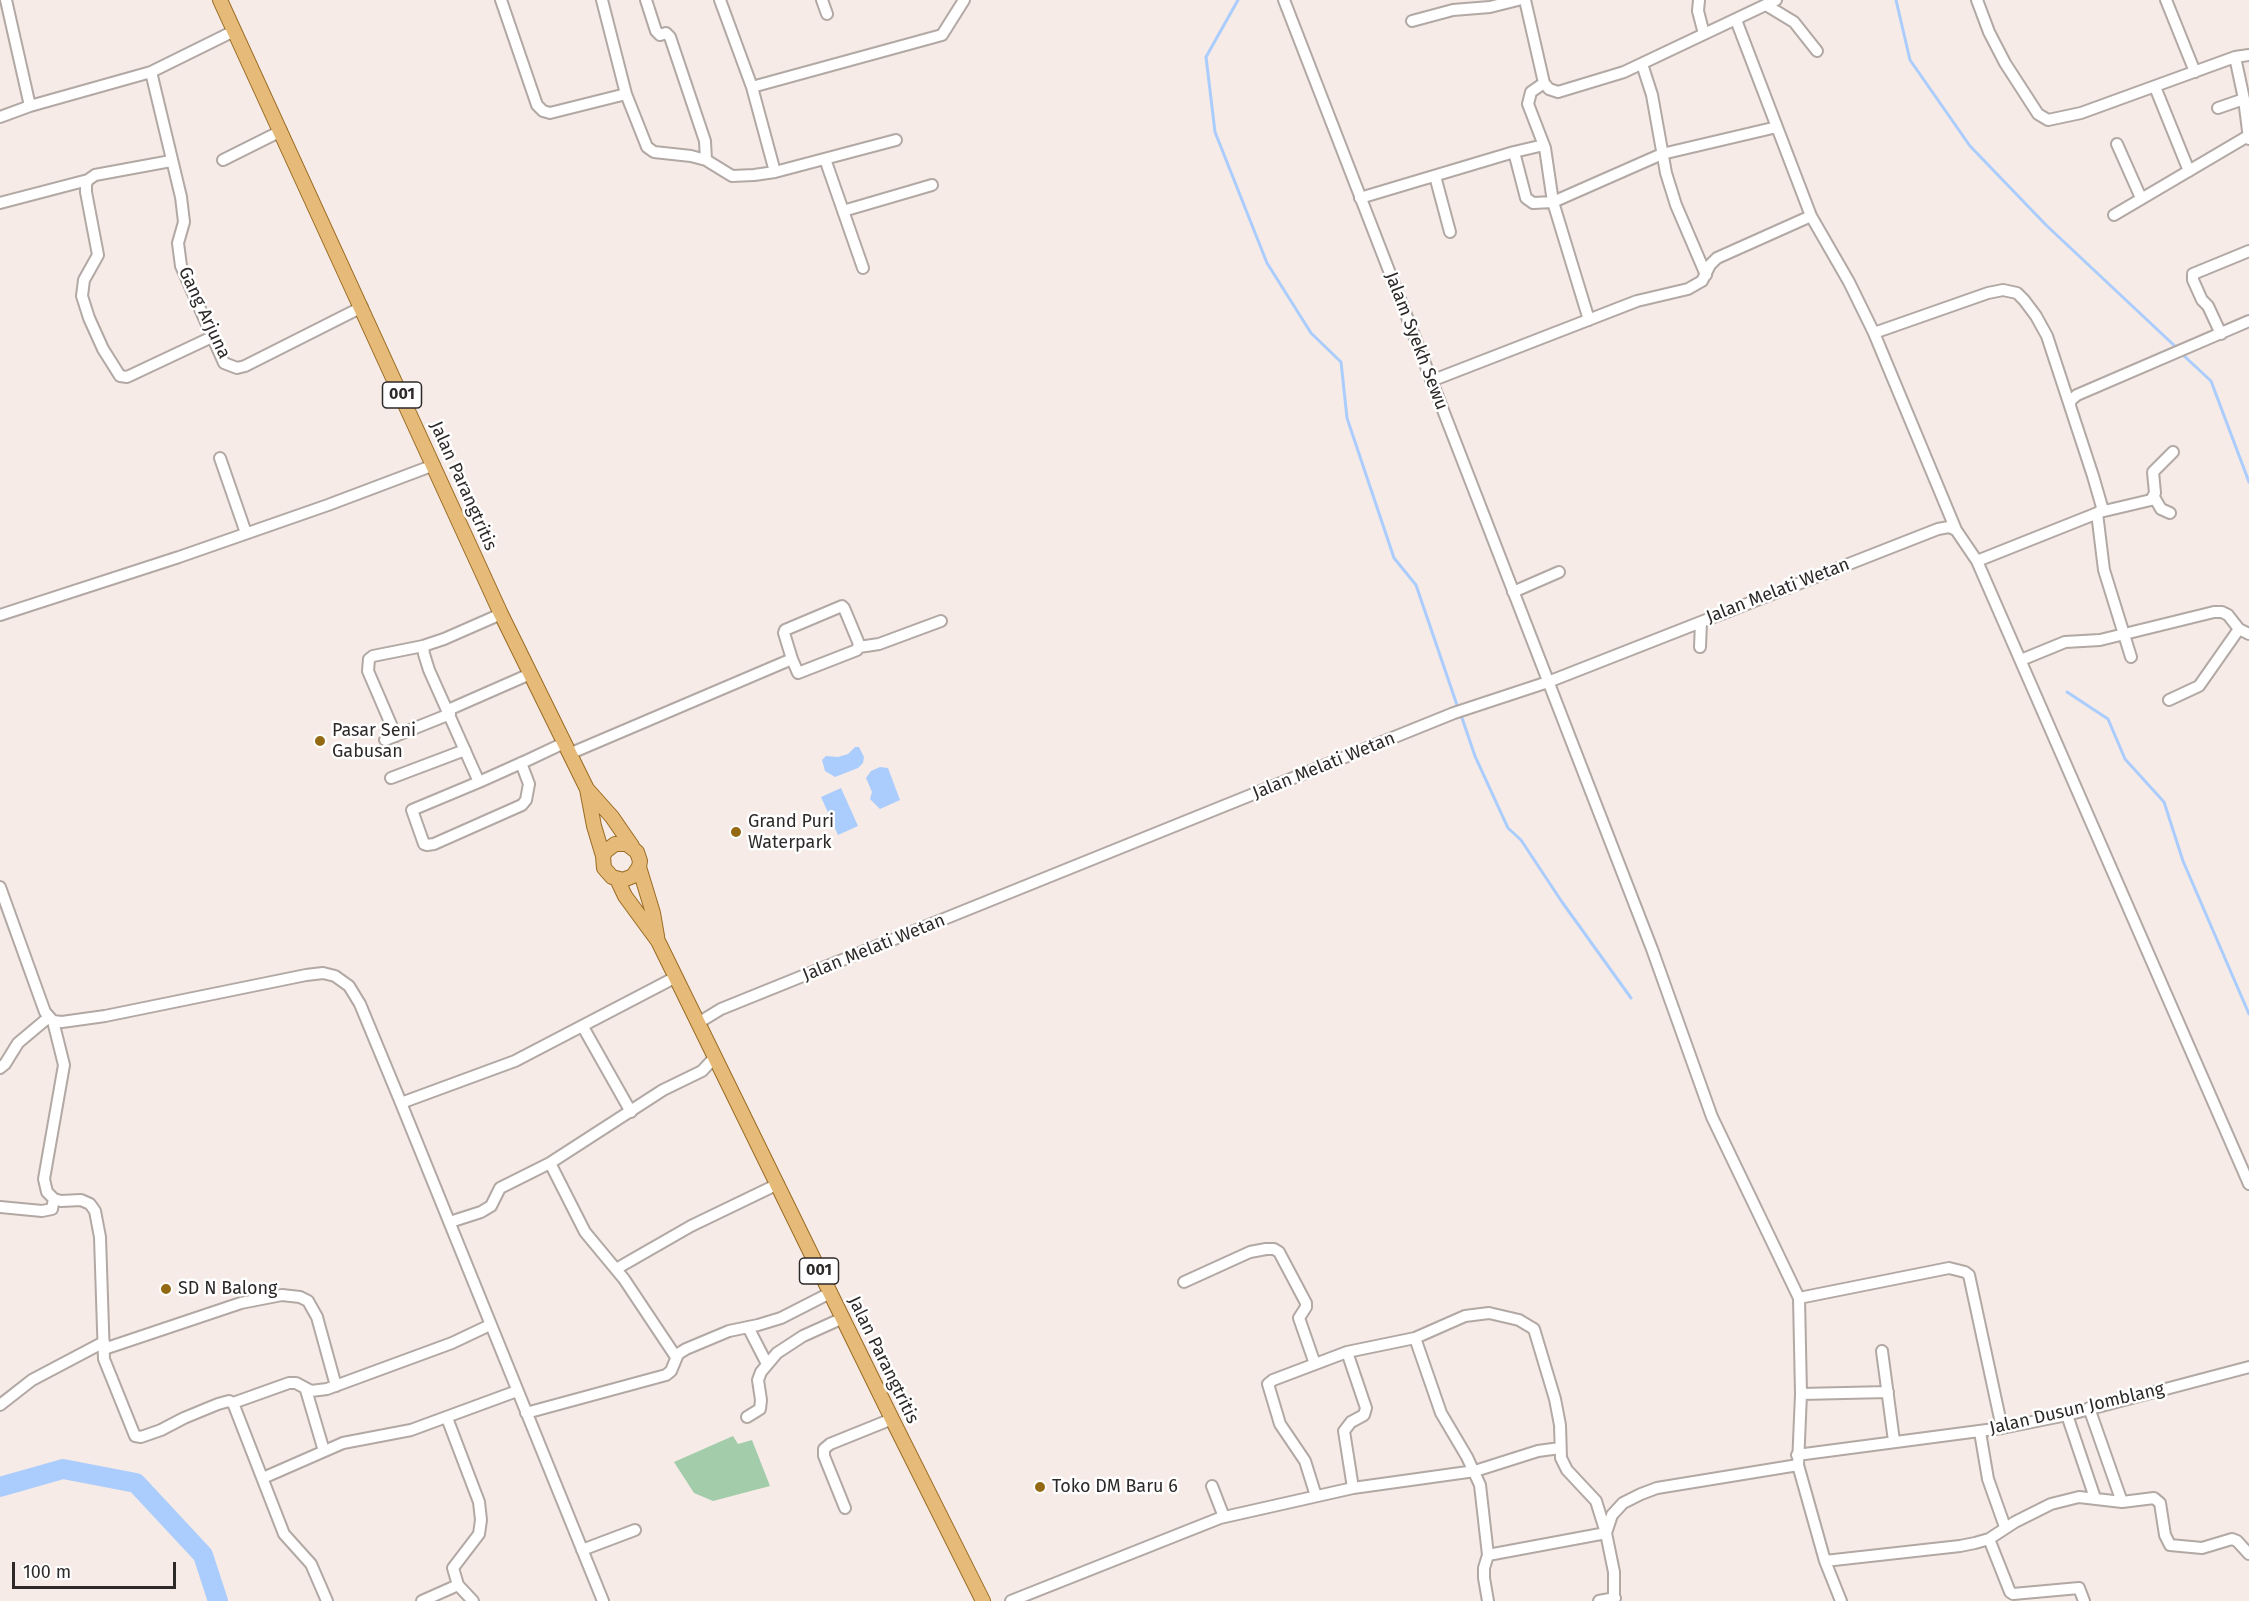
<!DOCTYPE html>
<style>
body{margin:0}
#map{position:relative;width:2249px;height:1601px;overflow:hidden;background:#f6ebe6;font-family:"Fira Sans",sans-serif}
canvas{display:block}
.scale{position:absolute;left:12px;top:1562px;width:164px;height:27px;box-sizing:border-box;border:3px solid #2d2928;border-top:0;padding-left:8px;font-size:18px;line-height:21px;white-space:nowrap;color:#2d2928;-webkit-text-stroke:4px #fff;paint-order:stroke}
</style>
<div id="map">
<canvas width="2249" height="1601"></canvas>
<div class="scale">100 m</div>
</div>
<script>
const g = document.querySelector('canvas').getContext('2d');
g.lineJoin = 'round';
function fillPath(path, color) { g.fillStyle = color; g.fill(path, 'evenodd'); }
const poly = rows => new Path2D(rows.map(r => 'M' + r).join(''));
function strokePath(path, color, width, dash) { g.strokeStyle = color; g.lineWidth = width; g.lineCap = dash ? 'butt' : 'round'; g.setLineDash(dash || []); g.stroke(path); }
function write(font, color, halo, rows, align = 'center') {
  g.font = font + ' "Fira Sans",sans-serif'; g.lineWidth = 5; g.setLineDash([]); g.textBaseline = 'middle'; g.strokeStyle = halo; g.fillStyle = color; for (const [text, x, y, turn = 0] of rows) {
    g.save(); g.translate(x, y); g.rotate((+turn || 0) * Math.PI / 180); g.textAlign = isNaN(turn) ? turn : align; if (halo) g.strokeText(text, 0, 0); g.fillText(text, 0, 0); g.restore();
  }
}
fillPath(poly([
 [733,1436,738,1444,752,1440,770,1486,713,1501,694,1493,674,1462]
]), '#a3ccab');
fillPath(poly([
 [855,747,859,747,864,757,863,763,858,768,835,777,825,771,822,760,826,756,838,757,848,754],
 [880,767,888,768,900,800,880,809,870,799,872,792,866,778,871,771],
 [841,788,858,826,838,835,821,797]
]), '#abcdfd');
strokePath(poly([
 [1238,0,1206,57,1215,132,1267,263,1311,333,1341,362,1347,418,1394,558,1416,585,1458,708],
 [1896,0,1910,60,1970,146,2046,225,2178,349],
 [2182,354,2211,381,2249,482],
 [2067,692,2108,719,2125,759,2164,802,2183,861,2249,1014],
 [1461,715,1475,756,1508,828,1521,840,1562,902,1631,998]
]), '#abcdfd', 3);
strokePath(poly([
 [0,1487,63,1469,136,1483,203,1555,218,1601]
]), '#abcdfd', 20);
const minor = poly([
 [6,0,30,106],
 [501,0,537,105,543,111,550,113,626,94],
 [602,0,626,94,647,147,654,152,691,156,706,160,732,176,754,175,775,172,752,87,720,0],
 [646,0,656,31,660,35,666,33,670,37,705,141,706,160],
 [822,0,827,14],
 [1284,0,1652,949,1712,1117,1799,1298,1801,1394,1798,1465,1825,1561,1841,1601],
 [1525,0,1544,83,1549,89,1558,92,1624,72,1776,0],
 [1699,0,1698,11,1704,34],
 [1977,0,1989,32,2005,63,2038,114,2048,120,2081,113,2235,57,2249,55],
 [2166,0,2195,72],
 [1766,5,1794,22,1817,51],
 [1736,20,1811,216],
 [1412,21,1453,10,1490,7,1518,0],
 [2235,57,2244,99,2249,139],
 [1642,64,1652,95,1666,173,1676,205,1706,275],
 [151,72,181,197,184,222,178,243,181,266,224,363,237,368,245,366,362,307],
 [1544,83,1531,92,1528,104,1545,148,1553,202,1589,320],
 [752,87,942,35,964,0],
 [2155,87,2189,171],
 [2218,108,2244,99],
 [0,117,30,106,151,72,234,31],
 [2117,144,2141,198],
 [1544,145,1514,152,1526,198,1533,203,1553,202,1662,154,1777,127],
 [825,159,863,268],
 [223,160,281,131],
 [171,161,95,175,88,180,86,184,86,192,98,255,84,280,82,296,89,318,103,349,120,376,127,377,212,337],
 [775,172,896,140],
 [1435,176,1450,232],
 [1360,198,1514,152],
 [0,203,88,180],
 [843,211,932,185],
 [2114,215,2248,136],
 [1874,333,1988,293,2003,290,2017,293,2024,300,2036,316,2047,336,2093,476,2102,507,2100,512,1977,561],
 [2221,334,2208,306,2202,300,2193,280,2193,274,2249,251],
 [1431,381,1637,301,1688,289,1702,281,1710,265,1717,258,1811,216,1849,282,1874,333,1956,530,1977,561,2249,1184],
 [2070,404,2071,400,2077,395,2249,321],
 [220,458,246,533],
 [2154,497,2161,509,2170,513],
 [2100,512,2151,500,2155,493,2153,472,2173,452],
 [2097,513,2104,570,2131,657],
 [1513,592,1559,572],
 [0,615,179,557,328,505,434,465],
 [423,646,424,654,429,670,479,782],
 [859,647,879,644,941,621],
 [1700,647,1701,622],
 [2021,660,2065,642,2100,640,2214,612,2222,612,2228,615,2239,629,2249,634],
 [2169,700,2199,686,2239,629],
 [448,710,530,674],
 [396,736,368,671,369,659,373,656,423,646,444,639,501,614],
 [385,740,450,714],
 [569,754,792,659,798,673,857,650,859,644,844,608,842,606,785,630,784,633,792,659],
 [521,763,529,784,526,800,522,805,434,844,427,845,424,844,412,810,479,782,528,760,564,743],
 [391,778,465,750],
 [0,887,45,1012,53,1021,62,1022,105,1016,306,975,323,973,335,976,349,986,360,1004,401,1103,603,1601],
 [53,1021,64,1065,44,1179,47,1192,54,1199,61,1201,81,1200,90,1204,95,1211,100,1237,104,1359,135,1436,141,1437,161,1430,184,1418,218,1404,229,1401,233,1403,284,1534,311,1564,327,1601],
 [698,1023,721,1009,1454,713,1548,682,1938,529,1949,527,1956,530],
 [583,1027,631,1112],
 [0,1068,5,1064,18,1043,49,1017],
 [401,1103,515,1061,676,977],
 [550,1163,585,1232,624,1279,676,1357],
 [0,1207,42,1211,52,1209,54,1199],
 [450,1222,481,1212,491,1206,500,1188,550,1163,663,1090,702,1071,715,1057],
 [616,1269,691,1226,778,1184],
 [1184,1282,1250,1252,1266,1249,1274,1249,1279,1252,1306,1303,1306,1307,1299,1318,1315,1364],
 [1799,1298,1949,1268,1965,1272,1969,1275,2002,1428],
 [748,1327,767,1364],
 [104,1349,241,1303,282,1295,300,1297,308,1301,317,1317,336,1386],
 [1882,1351,1894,1441],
 [1347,1352,1366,1408,1364,1415,1351,1422,1344,1431,1353,1488],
 [306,1390,324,1451],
 [1801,1394,1888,1392],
 [233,1403,289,1383,296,1383,311,1391,327,1389,452,1343,490,1325],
 [0,1405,32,1380,104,1342],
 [2089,1408,2122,1502],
 [526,1413,666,1375,671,1371,678,1354,686,1349,729,1331,758,1325,781,1318,830,1293],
 [2067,1415,2095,1498],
 [747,1417,760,1409,761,1400,758,1380,761,1372,777,1353,803,1336,843,1318],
 [447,1418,479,1502,481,1520,479,1534,453,1568,458,1585,473,1601],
 [1980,1432,1988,1479,2005,1527],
 [1797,1455,2002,1428,2067,1415,2249,1367],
 [263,1478,343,1443,411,1430,517,1391],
 [1212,1486,1224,1517],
 [1316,1496,1305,1461,1280,1424,1268,1384,1273,1380,1347,1352,1415,1338],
 [845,1508,824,1456,824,1449,830,1444,892,1419],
 [1989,1539,2010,1592,2013,1594,2079,1588,2084,1601],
 [582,1550,635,1530],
 [1488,1555,1606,1533,1596,1501,1567,1470,1561,1458,1560,1425,1555,1399,1534,1329,1519,1320,1489,1313,1465,1316,1415,1338,1441,1413,1467,1457,1480,1485,1488,1555,1484,1568,1484,1578,1488,1601],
 [1825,1561,1960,1546,1975,1543,1989,1539,2015,1522,2051,1504,2079,1497,2122,1502,2154,1498,2160,1503,2165,1535,2170,1545,2202,1548,2232,1539,2237,1541,2249,1554],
 [422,1601,458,1585],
 [1011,1601,1220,1518,1353,1488,1475,1471,1538,1451,1560,1448],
 [1599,1601,1615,1598],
 [1614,1601,1614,1572,1606,1533,1612,1515,1623,1503,1641,1494,1657,1488,1798,1465]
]);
const major = poly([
 [220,0,501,614,587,789,594,826,603,856,604,868,612,877,623,880,633,876,639,867,640,861,637,852,627,844,615,844,606,851,603,856],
 [587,789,612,817,632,846],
 [639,867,653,913,657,936],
 [617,879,625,896,658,941,892,1419,983,1601]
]);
strokePath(minor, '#b2a8a4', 14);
strokePath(major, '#9a6b22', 16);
strokePath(minor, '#fff', 10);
strokePath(major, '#e6bb79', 14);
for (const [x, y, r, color] of [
 [320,741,6,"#946914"],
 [736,832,6,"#946914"],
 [166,1289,6,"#946914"],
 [1040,1487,6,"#946914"]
]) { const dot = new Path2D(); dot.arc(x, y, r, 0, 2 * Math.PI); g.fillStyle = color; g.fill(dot); strokePath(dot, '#fff', 2); }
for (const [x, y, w] of [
 [402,395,39],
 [819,1271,39]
]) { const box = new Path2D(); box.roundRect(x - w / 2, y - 13, w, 26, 4.5); g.fillStyle = '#fff'; g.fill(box); strokePath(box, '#2d2928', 1.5); }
write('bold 16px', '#2d2928', null, [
 ["001",402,395],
 ["001",819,1271]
]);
write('18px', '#2d2928', '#fff', [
 ["Gang Arjuna",204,313,65],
 ["Jalam Syekh Sewu",1416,341,69],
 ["Jalan Parangtritis",463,486,66],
 ["Jalan Melati Wetan",1778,591,-21],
 ["Jalan Melati Wetan",1324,766,-22],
 ["Jalan Melati Wetan",874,948,-22],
 ["Jalan Parangtritis",883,1360,64],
 ["Jalan Dusun Jomblang",2077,1409,-13]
]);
write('18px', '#2d2928', '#fff', [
 ["Pasar Seni",332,731],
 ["Gabusan",332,752],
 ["Grand Puri",748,822],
 ["Waterpark",748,843],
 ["SD N Balong",178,1289],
 ["Toko DM Baru 6",1052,1487]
], 'left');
</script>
